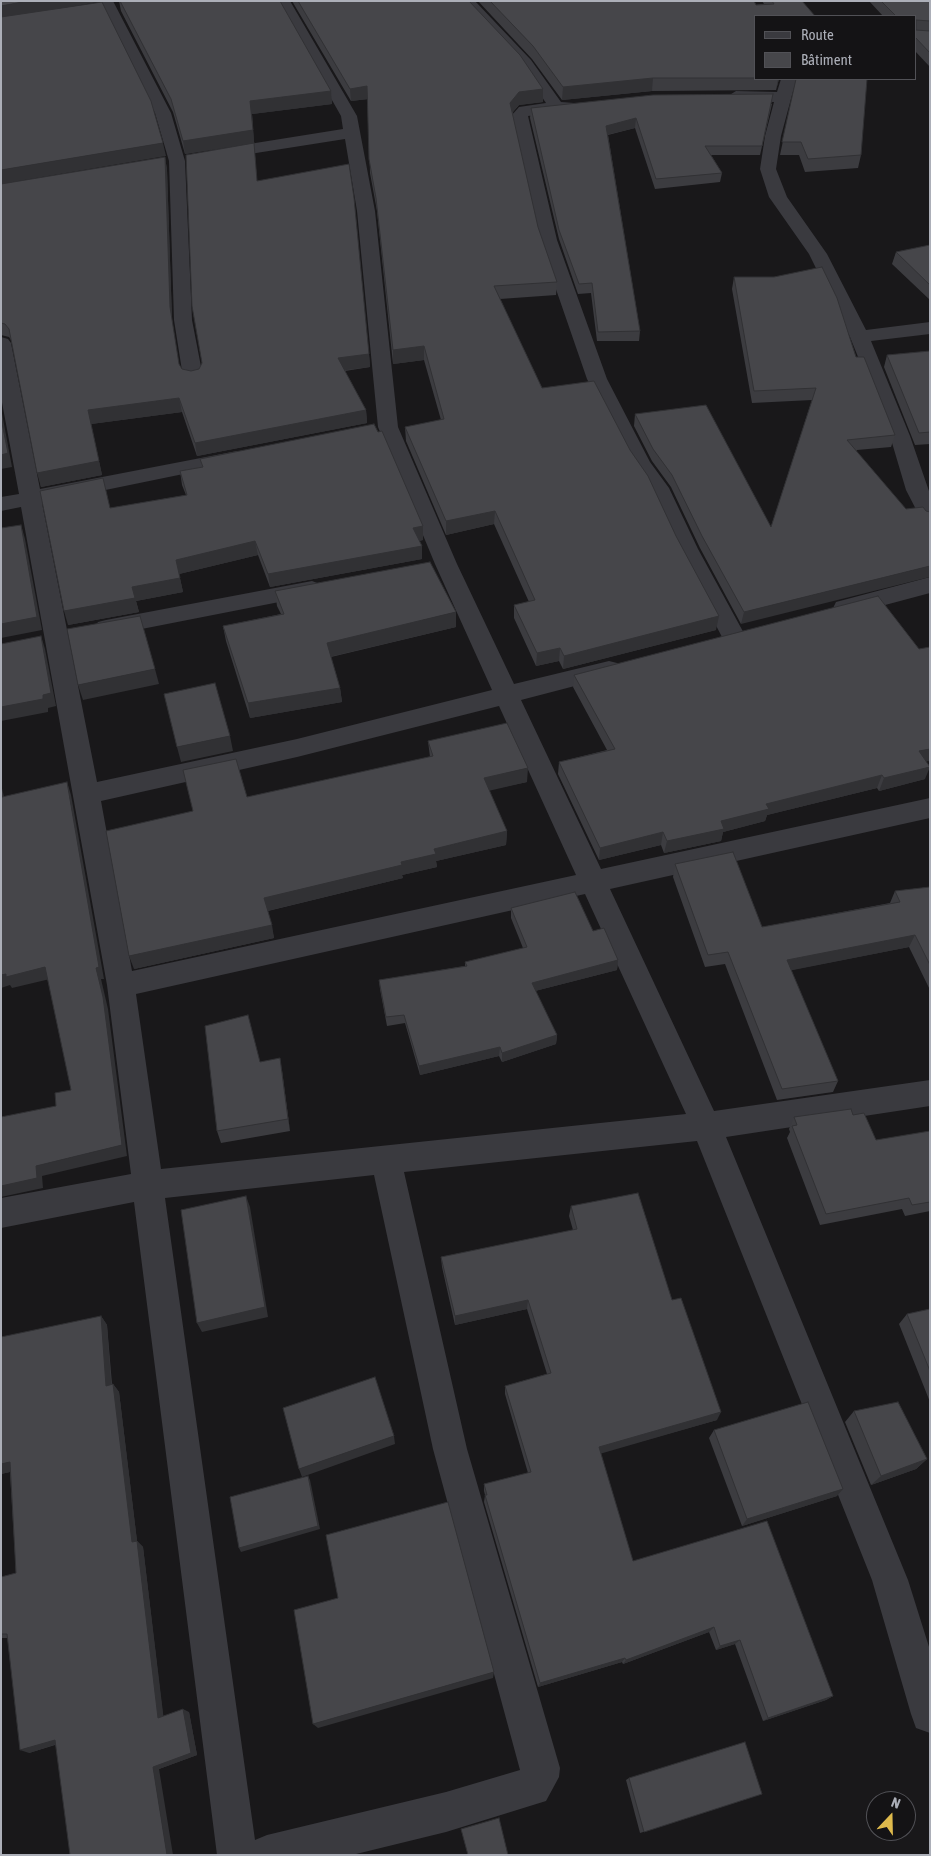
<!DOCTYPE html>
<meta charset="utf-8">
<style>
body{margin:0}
#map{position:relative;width:931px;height:1856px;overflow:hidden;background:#19181a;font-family:"Asap Condensed",sans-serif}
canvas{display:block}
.frame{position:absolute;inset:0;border:2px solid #acafb8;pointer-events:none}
.legend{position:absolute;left:754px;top:15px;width:162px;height:65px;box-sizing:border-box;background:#141315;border:1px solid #515156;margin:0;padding:6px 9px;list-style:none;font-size:15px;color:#acafb8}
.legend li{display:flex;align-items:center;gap:10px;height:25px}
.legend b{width:25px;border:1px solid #515156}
.north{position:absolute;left:866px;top:1791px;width:50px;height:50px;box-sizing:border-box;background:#141315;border:1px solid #515156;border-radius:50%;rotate:21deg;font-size:14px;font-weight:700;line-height:20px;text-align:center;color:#acafb8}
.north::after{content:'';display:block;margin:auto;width:18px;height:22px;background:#dfba4c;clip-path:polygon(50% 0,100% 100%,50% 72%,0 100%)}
</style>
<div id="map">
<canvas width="931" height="1856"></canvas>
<div class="frame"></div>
<ul class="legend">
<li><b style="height:6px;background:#3a3a3f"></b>Route</li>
<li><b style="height:14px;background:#46464a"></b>Bâtiment</li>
</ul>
<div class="north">N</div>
</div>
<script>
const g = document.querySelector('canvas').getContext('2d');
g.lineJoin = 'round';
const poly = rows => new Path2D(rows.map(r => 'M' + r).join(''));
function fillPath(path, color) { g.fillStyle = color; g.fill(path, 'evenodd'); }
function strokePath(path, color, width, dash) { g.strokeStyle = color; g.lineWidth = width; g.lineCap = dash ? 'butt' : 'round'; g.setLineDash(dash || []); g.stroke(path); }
fillPath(poly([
 [99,1,113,1,171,113,185,161,192,320,203,377,200,381,193,383,186,381,183,377,174,320,169,161,155,113,99,1],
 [276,1,290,1,357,116,375,211,398,427,457,564,514,684,609,661,617,663,621,669,617,675,521,700,601,869,930,798,930,818,610,889,714,1111,930,1080,930,1106,726,1137,908,1580,930,1650,930,1733,916,1728,911,1714,872,1580,697,1141,404,1172,467,1449,560,1768,559,1777,546,1801,446,1832,352,1855,217,1855,134,1202,1,1228,1,1198,131,1174,107,985,21,507,1,511,1,497,19,494,1,397,1,337,8,339,11,343,40,489,237,451,244,452,247,457,244,462,237,463,42,503,97,782,297,739,492,690,435,564,378,427,357,211,345,139,218,159,212,158,210,154,212,150,218,149,343,129,341,116,276,1],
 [499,706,576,875,132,971,101,801,297,757,499,706],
 [585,894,686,1114,161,1169,136,994,585,894],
 [374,1175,433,1449,520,1770,446,1792,267,1835,255,1840,165,1198,374,1175],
 [460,1,475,1,531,60,561,102,574,103,576,106,568,111,528,116,557,240,607,379,650,462,669,488,698,549,746,637,742,643,734,645,726,643,722,637,676,549,648,489,630,463,587,379,539,240,512,115,519,107,546,103,521,66,460,1],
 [781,79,796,80,781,136,776,169,787,197,827,254,866,330,930,322,930,334,871,341,910,436,930,494,930,523,922,521,906,490,890,436,850,337,809,254,769,197,760,169,765,136,774,102,736,101,728,96,736,91,777,92,781,79],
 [930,577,930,593,844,616,836,614,833,608,836,602,930,577],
 [312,581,320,584,323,589,320,594,106,636,98,634,94,628,98,622,106,620,312,581]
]), '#3a3a3f');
fillPath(poly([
 [119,1,331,91,332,104,252,114,254,143,185,154,173,112,121,11],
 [292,1,469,1,543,89,543,102,519,105,513,112,538,227,557,282,556,295,500,299,542,388,716,630,563,669,559,661,536,666,514,618,514,605,529,602,494,524,446,535,406,441,405,427,441,420,424,360,393,364,377,211,370,173,368,99,351,101],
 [478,1,754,1,756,5,764,4,762,1,802,1,755,16,755,79,779,79,776,90,652,91,562,100,532,59],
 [869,1,930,1,930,67,915,51,915,16,883,16],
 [796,79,861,155,858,168,805,172,799,155,780,155],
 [772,104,760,155,711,155,722,173,720,182,655,189,635,128,608,135,640,331,639,341,597,341,591,293,578,294,559,239,530,118,531,108],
 [254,143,257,181,369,354,370,367,345,371,366,410,367,423,197,456,182,412,91,424,102,475,41,487,11,340,9,337,1,335,1,184,165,157,167,170,172,320,179,365,182,369,191,371,199,369,202,363],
 [930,245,930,300,892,264,896,252],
 [734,277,856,357,895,435,891,447,857,450,741,624,700,548,671,487,652,461,634,426,635,414,771,527,812,400,752,403,732,289],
 [930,351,930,444,915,445,884,367,887,355],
 [200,459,423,526,423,540,419,541,422,546,422,559,270,587,258,555,179,574,183,592,136,601,139,612,68,625,110,508,186,495,182,485,180,471,202,467],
 [275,591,456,627,331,657,340,688,342,702,250,718,226,641,223,626,281,614,277,606],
 [574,675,926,761,925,779,879,791,877,788,767,815,765,821,723,832,721,841,664,853,661,845,599,860,558,774,559,762,607,750,573,687],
 [428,741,527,782,489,790,507,831,506,845,436,861,437,867,402,875,403,878,268,911,274,938,134,969,193,811,247,797,430,757],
 [675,864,762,927,890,903,895,891,930,887,930,990,909,947,791,970,838,1081,833,1092,777,1100,725,964,705,967,673,877],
 [511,908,593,931,618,960,617,970,535,991,557,1035,556,1044,502,1062,499,1056,420,1075,405,1023,387,1026,380,989,379,980,465,966,465,962,523,948,511,918],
 [260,1062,282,1071,290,1131,221,1143,217,1131],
 [853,1115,876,1140,930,1131,930,1211,905,1216,902,1209,820,1225,787,1138,790,1132,789,1129,794,1117],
 [571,1206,672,1300,717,1420,600,1453,633,1561,833,1696,826,1700,763,1721,735,1644,716,1650,709,1632,623,1664,622,1662,538,1687,484,1502,485,1495,484,1491,484,1484,528,1473,505,1394,505,1386,547,1374,527,1309,455,1325,442,1267,441,1257,573,1230,569,1216],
 [930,1309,930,1402,899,1324,907,1314],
 [101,1316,107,1325,112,1384,113,1384,119,1392,137,1541,143,1547,163,1716,189,1712,197,1755,159,1769,55,1745,29,1753,8,1638,1,1638,1,1577,16,1573,10,1472,1,1474],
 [854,1411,927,1459,916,1469,871,1485,845,1422],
 [714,1430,837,1496,742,1526,709,1438],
 [629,1778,762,1794,640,1833,626,1780]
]), '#3c3c40');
fillPath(poly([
 [28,1,98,1,98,2,1,19,1,6],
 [653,78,652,91,562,100,563,87],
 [778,79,779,79,776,90],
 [367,86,368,99,351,101,350,89],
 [543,89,543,102,519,105,510,115,510,103,519,92],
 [331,91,332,104,252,114,254,143,185,154,183,141,250,101],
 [636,118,635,128,606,135,606,126],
 [163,143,166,156,1,184,1,170],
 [165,157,167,170,172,320,181,377,170,307],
 [424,346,424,360,393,364,393,350],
 [369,354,370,367,339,371,338,358],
 [179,398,182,412,91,424,102,475,41,487,37,473,88,410],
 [1,408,12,467,1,469],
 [366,410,367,423,197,456,195,443],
 [495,511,494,524,446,535,446,521],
 [21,525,25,539,42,630,1,638,1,624],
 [423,526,423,540,413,542,413,528],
 [255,541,258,555,179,574,176,560],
 [422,546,422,559,270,587,268,574],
 [930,566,930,577,741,624,744,612],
 [180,578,183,592,136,601,139,612,68,625,64,611,132,587],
 [456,612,456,627,329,657,327,643],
 [719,616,716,630,563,669,564,656],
 [41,636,45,649,56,706,48,708,48,712,1,721,1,707],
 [560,648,559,661,536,666,537,653],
 [155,669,159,684,83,700,78,685],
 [340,688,342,702,250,718,248,703],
 [230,736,233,751,181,762,177,747],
 [930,749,930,761,914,763,919,751],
 [930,767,925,779,879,791,884,778],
 [528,768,527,782,484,792,484,778],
 [882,775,877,788,767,815,765,821,723,832,721,841,664,853,667,841,766,804],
 [67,782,71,795,104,979,101,979,108,1009,127,1156,42,1176,43,1188,1,1197,1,1186,36,1166,122,1145,96,968],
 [1,784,7,810,2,797],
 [507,831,506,845,436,861,437,867,402,875,403,878,267,911,264,898,401,862,434,849],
 [663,832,661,845,599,860,600,848],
 [272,925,274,938,134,969,129,956],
 [915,935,909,947,783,972,787,960],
 [618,960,617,970,531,992,532,983],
 [45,967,50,979,12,988,10,985,1,988,1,975],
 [557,1035,556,1044,502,1062,502,1053],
 [500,1047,499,1056,420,1075,419,1066],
 [280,1058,282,1071,290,1131,288,1119],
 [246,1196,250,1207,268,1317,202,1332,197,1323],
 [528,1300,527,1309,455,1325,455,1316],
 [101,1316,107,1325,112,1395,106,1386],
 [113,1384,119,1392,137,1541,143,1547,164,1721,158,1718,132,1542],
 [721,1412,717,1420,596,1455,599,1447],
 [394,1436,395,1444,302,1477,299,1469],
 [927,1459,916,1469,871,1485,881,1476],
 [10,1462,18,1470,1,1474,1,1464],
 [308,1476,310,1480,320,1529,241,1552,239,1548],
 [843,1489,837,1496,742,1526,747,1519],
 [714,1627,709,1632,623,1664,626,1660],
 [740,1640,735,1644,716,1650,720,1646],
 [625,1658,622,1662,538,1687,540,1683],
 [494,1672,493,1678,318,1728,313,1724],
 [833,1696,826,1700,763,1721,768,1718],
 [183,1709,189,1712,197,1755,159,1769,173,1855,167,1855,153,1767],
 [55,1740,63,1742,29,1753,20,1750]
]), '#313134');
const building = poly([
 [1,1,28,1,1,6,1,1],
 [120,1,280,1,331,91,250,101,253,130,183,141,171,99,120,1],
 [298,1,469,1,520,55,543,89,519,92,510,103,538,227,557,282,494,286,542,388,594,381,630,450,648,476,676,536,719,616,564,656,560,648,537,653,514,605,535,600,495,511,446,521,405,427,444,419,424,346,393,350,376,198,369,159,367,86,350,89,298,1],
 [490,1,754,1,756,5,774,4,772,1,802,1,815,16,755,16,755,78,653,78,563,87,533,46,490,1],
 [881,1,930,1,930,21,916,20,916,30,930,31,930,53,915,37,915,16,896,16,881,1],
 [102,2,151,101,163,143,1,170,1,17,102,2],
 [796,79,867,79,861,155,808,159,801,142,782,142,796,79],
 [773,94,762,146,705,146,722,173,656,179,636,118,606,126,640,331,598,332,592,283,579,284,559,230,531,108,653,95,773,94],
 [254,143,257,181,349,164,354,198,369,354,338,358,366,410,195,443,179,398,88,410,99,461,37,473,9,329,5,324,1,323,1,184,165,157,170,307,179,364,182,369,191,371,199,369,202,363,192,306,186,155,254,143],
 [930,245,930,285,896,252,930,245],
 [822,267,837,298,856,357,864,357,895,435,847,440,906,509,923,507,926,511,930,512,930,566,744,612,702,536,672,475,653,449,635,414,706,405,771,527,816,388,754,391,734,277,774,277,822,267],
 [930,351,930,432,919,433,887,355,930,351],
 [1,418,8,453,1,455,1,418],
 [374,424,378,432,382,431,423,526,413,528,422,546,268,574,255,541,176,560,180,578,132,587,135,598,64,611,40,491,103,478,110,508,187,495,180,471,203,467,200,459,374,424],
 [21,525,37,617,1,624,1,528,21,525],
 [430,562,456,612,327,643,340,688,248,703,223,626,284,614,275,591,430,562],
 [878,596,919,649,930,647,930,749,919,751,930,767,884,778,882,775,766,804,769,809,721,821,724,829,667,841,663,832,600,848,559,762,615,749,574,675,878,596],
 [140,616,155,669,78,685,67,629,140,616],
 [41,636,51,693,43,695,43,699,1,707,1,644,41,636],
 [215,683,230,736,177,747,164,694,215,683],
 [507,723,528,768,484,778,507,831,434,849,436,854,401,862,402,865,264,898,272,925,129,956,106,831,193,811,183,770,236,759,247,797,433,756,428,741,507,723],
 [67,782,99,967,96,968,103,997,122,1145,36,1166,37,1178,1,1186,1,1117,56,1106,55,1093,71,1090,45,967,6,977,6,974,1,975,1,794,2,797,67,782],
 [733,852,762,927,900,902,895,891,930,887,930,965,915,935,787,960,838,1081,782,1089,728,952,708,955,675,864,733,852],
 [575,892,593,931,604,928,618,960,532,983,557,1035,502,1053,500,1047,419,1066,404,1015,386,1017,379,980,467,966,465,962,527,947,511,908,575,892],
 [248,1015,260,1062,280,1058,288,1119,217,1131,205,1026,248,1015],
 [851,1109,853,1115,864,1113,876,1140,930,1131,930,1202,912,1205,909,1198,826,1214,792,1126,797,1125,794,1117,851,1109],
 [638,1193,672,1300,681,1298,721,1412,599,1447,633,1561,767,1521,833,1696,768,1718,740,1640,720,1646,714,1627,626,1660,625,1658,540,1683,485,1495,487,1495,484,1484,531,1472,505,1386,551,1373,528,1300,455,1316,441,1257,577,1229,571,1206,638,1193],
 [246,1196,265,1307,197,1323,181,1210,246,1196],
 [930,1309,930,1371,907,1314,930,1309],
 [101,1316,106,1386,113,1384,132,1542,137,1541,158,1718,183,1709,191,1753,153,1767,167,1855,70,1855,55,1740,20,1750,7,1634,1,1634,1,1577,16,1573,10,1462,1,1464,1,1337,101,1316],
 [375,1377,394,1436,299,1469,283,1408,375,1377],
 [808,1402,843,1489,747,1519,714,1430,808,1402],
 [898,1402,927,1459,881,1476,854,1411,898,1402],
 [308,1476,318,1526,239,1548,230,1497,308,1476],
 [448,1502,494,1672,313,1724,294,1610,338,1598,326,1535,448,1502],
 [745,1742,762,1794,644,1832,629,1778,745,1742],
 [499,1818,508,1855,468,1855,461,1829,499,1818]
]);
fillPath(building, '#46464a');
strokePath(building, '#313134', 1);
</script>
